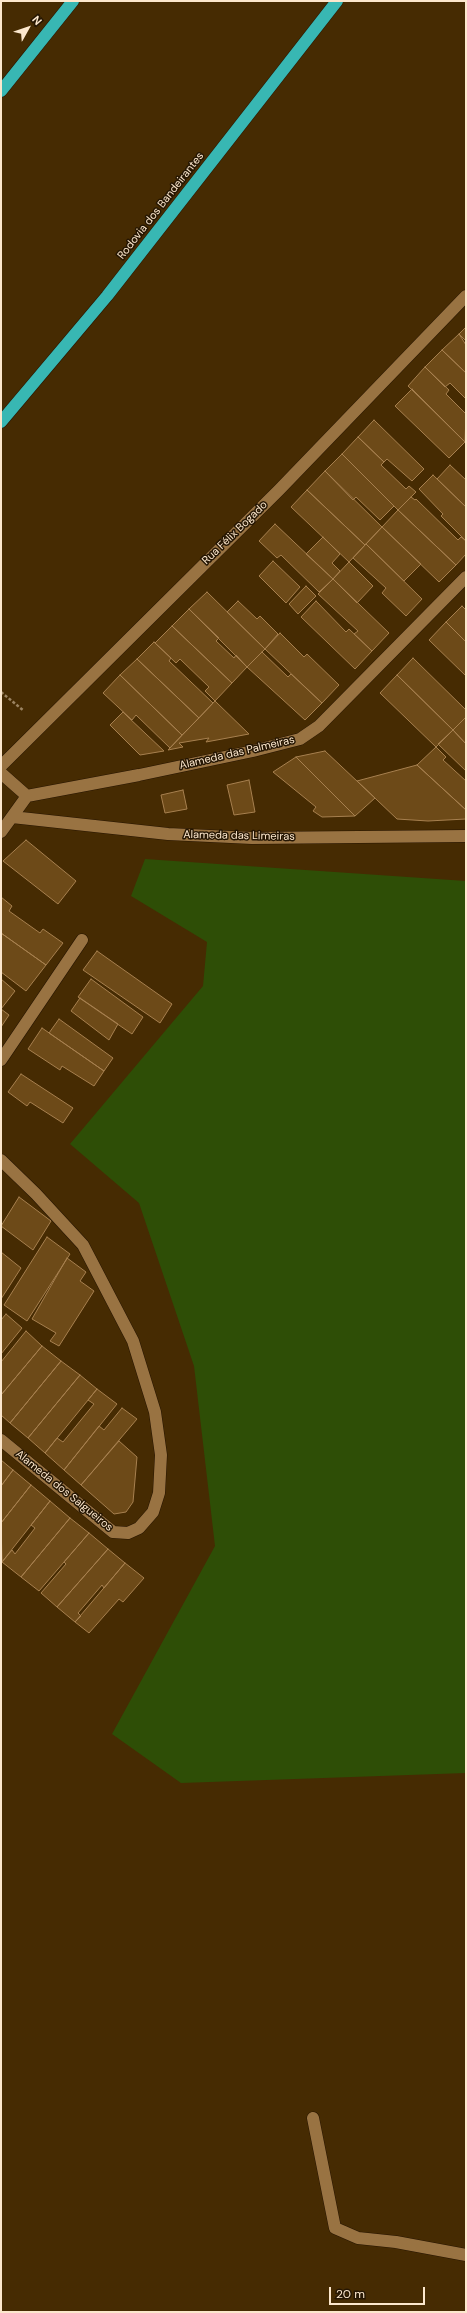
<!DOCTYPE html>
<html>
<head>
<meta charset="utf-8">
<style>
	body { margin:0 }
	#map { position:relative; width:467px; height:2313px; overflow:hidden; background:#462b02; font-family:"DM Sans",sans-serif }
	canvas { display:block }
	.frame { position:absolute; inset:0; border:2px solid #fce7cd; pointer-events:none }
	.north { position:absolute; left:8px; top:8px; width:40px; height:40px; -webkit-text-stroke:3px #251603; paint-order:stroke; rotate:50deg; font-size:11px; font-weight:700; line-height:16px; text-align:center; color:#fce7cd }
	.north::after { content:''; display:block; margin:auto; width:14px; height:18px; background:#fce7cd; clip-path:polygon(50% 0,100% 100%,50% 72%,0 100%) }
	.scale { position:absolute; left:329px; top:2287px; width:96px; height:18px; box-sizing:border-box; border:2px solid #fce7cd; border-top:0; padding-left:5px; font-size:12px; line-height:14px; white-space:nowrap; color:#fce7cd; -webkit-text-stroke:3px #251603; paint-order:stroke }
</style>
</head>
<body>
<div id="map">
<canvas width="467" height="2313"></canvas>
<div class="frame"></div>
<div class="north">N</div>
<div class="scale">20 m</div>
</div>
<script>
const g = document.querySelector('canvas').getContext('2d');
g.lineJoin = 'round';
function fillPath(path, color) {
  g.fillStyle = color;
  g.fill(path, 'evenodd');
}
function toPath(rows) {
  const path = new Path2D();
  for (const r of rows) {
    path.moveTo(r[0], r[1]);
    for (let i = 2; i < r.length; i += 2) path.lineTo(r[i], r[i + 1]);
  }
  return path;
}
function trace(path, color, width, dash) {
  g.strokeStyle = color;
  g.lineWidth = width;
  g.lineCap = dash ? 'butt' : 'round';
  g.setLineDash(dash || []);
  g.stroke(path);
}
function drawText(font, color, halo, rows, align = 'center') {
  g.font = font + ' "DM Sans",sans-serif';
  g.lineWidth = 3;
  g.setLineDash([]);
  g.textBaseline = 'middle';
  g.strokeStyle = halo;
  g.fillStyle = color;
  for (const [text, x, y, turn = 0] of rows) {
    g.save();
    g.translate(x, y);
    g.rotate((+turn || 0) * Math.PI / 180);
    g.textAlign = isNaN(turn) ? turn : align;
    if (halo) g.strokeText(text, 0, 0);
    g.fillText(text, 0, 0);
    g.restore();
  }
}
const green = toPath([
	[145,859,466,881,466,1773,181,1783,112,1734,215,1546,194,1366,139,1203,70,1144,203,986,207,942,131,896]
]);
const building = toPath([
	[466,327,466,341,459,334,466,327],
	[459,334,466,345,466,373,442,350,459,334],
	[442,350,466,373,466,399,450,383,445,387,425,367,442,350],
	[425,367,449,390,446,394,466,414,465,442,408,386,425,367],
	[412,389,465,442,449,458,395,406,412,389],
	[374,420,424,469,412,481,387,459,384,462,358,437,374,420],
	[358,437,384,462,381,465,406,489,409,486,416,492,398,510,342,454,358,437],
	[342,454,394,506,380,520,356,497,353,500,325,471,342,454],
	[450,465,466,480,466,507,437,479,450,465],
	[325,471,382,527,365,545,307,490,325,471],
	[433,475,466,507,466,541,441,516,443,514,419,489,433,475],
	[307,490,365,545,349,562,291,507,307,490],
	[411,497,415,500,416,499,458,540,461,537,466,541,466,554,456,565,398,510,411,497],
	[398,510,456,565,439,582,382,527,398,510],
	[275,524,333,579,319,592,281,555,277,558,259,541,275,524],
	[382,527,421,564,404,581,366,544,382,527],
	[323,537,340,554,332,563,340,571,333,579,306,554,323,537],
	[366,544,422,599,406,616,382,593,386,588,353,558,366,544],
	[273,561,300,587,286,603,259,576,273,561],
	[349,562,373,586,357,603,333,579,349,562],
	[333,579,389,633,372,651,354,634,358,631,318,594,333,579],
	[306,586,316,596,298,614,289,604,306,586],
	[207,592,265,649,247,667,189,609,207,592],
	[238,601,257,619,260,616,278,634,265,649,227,612,238,601],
	[316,601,346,632,349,629,372,651,355,669,301,617,316,601],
	[462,606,466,610,466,642,446,622,462,606],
	[189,609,219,638,216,641,234,658,236,655,247,667,232,683,172,626,189,609],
	[446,622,466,642,466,676,429,640,446,622],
	[172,626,232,683,215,701,205,691,209,687,180,659,176,663,155,643,172,626],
	[280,633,304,657,307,654,339,685,322,703,265,649,280,633],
	[154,642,171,658,169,661,213,703,199,718,137,659,154,642],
	[262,652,288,677,291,674,322,703,305,720,247,667,262,652],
	[413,658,466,710,466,717,453,730,397,675,413,658],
	[137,659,199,718,182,735,120,675,137,659],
	[120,675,182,735,170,748,136,715,132,720,103,693,120,675],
	[397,675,453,730,436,747,380,693,397,675],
	[215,701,249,734,206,742,209,738,179,743,183,747,168,750,215,701],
	[123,712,128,717,164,751,140,755,110,725,123,712],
	[466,717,466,744,453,730,466,717],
	[453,730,466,744,466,771,438,744,453,730],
	[436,747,446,757,443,760,466,781,466,810,417,765,436,747],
	[325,751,375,798,355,816,296,757,325,751],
	[296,757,355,816,322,817,313,811,316,807,273,772,296,757],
	[417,765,466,810,466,819,428,821,397,819,357,781,417,765],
	[249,780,255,812,234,815,227,785,249,780],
	[183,790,187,809,165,813,161,795,183,790],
	[26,840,76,881,58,904,3,861,26,840],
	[1,897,12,906,9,911,40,933,43,929,63,943,46,965,1,933,1,897],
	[1,933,46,965,26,991,1,972,1,933],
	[97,951,172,1004,160,1023,83,970,97,951],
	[1,979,15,991,1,1009,1,979],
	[91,979,143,1017,132,1034,78,997,91,979],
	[80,998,118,1024,109,1040,71,1011,80,998],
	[1,1009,9,1015,1,1027,1,1009],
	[59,1019,113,1058,104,1071,49,1033,59,1019],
	[42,1028,104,1071,94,1086,62,1066,60,1070,28,1049,42,1028],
	[21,1074,73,1108,63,1123,30,1102,27,1106,8,1092,21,1074],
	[19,1197,51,1221,33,1250,1,1226,19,1197],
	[47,1237,70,1254,27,1321,4,1305,47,1237],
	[1,1252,21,1268,1,1299,1,1252],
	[67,1258,86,1272,80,1281,94,1291,59,1346,50,1341,56,1333,32,1319,67,1258],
	[6,1314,22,1328,1,1354,1,1320,6,1314],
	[26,1331,42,1346,1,1395,1,1362,26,1331],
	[42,1346,61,1361,10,1423,1,1415,1,1395,42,1346],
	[61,1361,80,1375,28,1438,10,1423,61,1361],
	[80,1375,97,1389,45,1453,28,1438,80,1375],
	[97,1389,117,1404,64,1470,45,1453,57,1438,63,1442,94,1404,88,1400,97,1389],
	[122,1408,137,1419,81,1485,64,1470,99,1426,104,1430,122,1408],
	[119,1441,137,1457,133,1502,126,1512,114,1514,81,1485,119,1441],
	[1,1460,13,1470,1,1486,1,1460],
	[13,1470,31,1485,1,1523,1,1486,13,1470],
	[31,1485,50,1501,2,1562,1,1523,31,1485],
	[50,1501,70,1518,21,1577,2,1562,12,1550,15,1554,35,1528,31,1525,50,1501],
	[70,1518,89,1533,39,1591,21,1577,70,1518],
	[89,1533,108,1549,57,1607,41,1593,66,1564,64,1562,89,1533],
	[108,1549,125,1563,104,1588,102,1585,78,1613,81,1616,75,1622,57,1607,108,1549],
	[125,1563,144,1578,123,1602,119,1599,89,1633,75,1622,125,1563]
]);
const path = toPath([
	[1,692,24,711]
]);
const street = toPath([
	[1,766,279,490,466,296],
	[1,773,27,796,139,775,253,751,300,739,319,726,466,577],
	[12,817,168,834,252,838,466,836],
	[1,832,27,796],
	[1,1060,82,940],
	[1,1160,36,1194,83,1245,133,1341,155,1412,161,1455,159,1493,153,1512,139,1528,128,1533,113,1532,1,1440],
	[313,2118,335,2228,358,2238,396,2242,466,2255]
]);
const highway = toPath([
	[1,91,73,1],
	[1,422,107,296,337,1]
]);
const streetNames = [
	["Rodovia dos Bandeirantes",161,206,-52],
	["Rua Félix Bogado",235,533,-44],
	["Alameda das Palmeiras",237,753,-13],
	["Alameda das Limeiras",239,836,1],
	["Alameda dos Salgueiros",64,1491,39]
];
fillPath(green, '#2e4e06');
fillPath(building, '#6d4a18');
trace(building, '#a7804f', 1);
trace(street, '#271500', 13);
trace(highway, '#271500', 13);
trace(path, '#9b8361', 2.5, [3, 2]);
trace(street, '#997342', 12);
trace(highway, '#38b7b3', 12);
drawText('11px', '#fce7cd', '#251603', streetNames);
</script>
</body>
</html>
